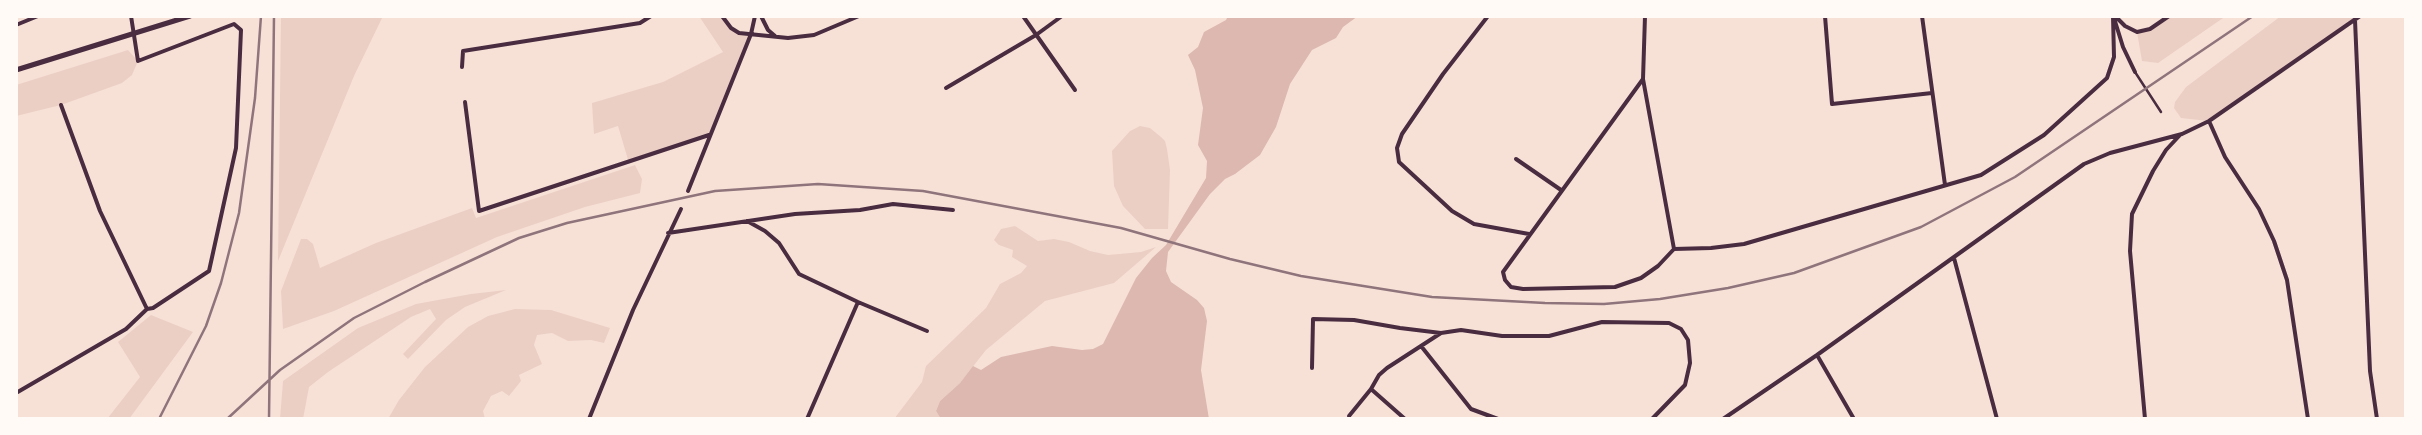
<!DOCTYPE html>
<html>
<head>
<meta charset="utf-8">
<style>
	body { margin:0 }
	#map { position:relative; width:2422px; height:435px; overflow:hidden; background:#f7e1d7; font-family:"Libre Baskerville",serif }
	canvas { display:block }
	.frame { position:absolute; inset:0; border:18px solid #fffaf5; pointer-events:none }
</style>
</head>
<body>
<div id="map">
<canvas width="2422" height="435"></canvas>
<div class="frame"></div>
</div>
<script>
const g = document.querySelector('canvas').getContext('2d');
g.lineJoin = 'round';
function fillPath(path, color) {
  g.fillStyle = color;
  g.fill(path, 'evenodd');
}
function toPath(rows) {
  const path = new Path2D();
  for (const r of rows) {
    path.moveTo(r[0], r[1]);
    for (let i = 2; i < r.length; i += 2) path.lineTo(r[i], r[i + 1]);
  }
  return path;
}
function trace(path, color, width, dash) {
  g.strokeStyle = color;
  g.lineWidth = width;
  g.lineCap = dash ? 'butt' : 'round';
  g.setLineDash(dash || []);
  g.stroke(path);
}
const green = toPath([
	[281,16,383,16,354,76,278,261],
	[699,16,722,16,736,31,751,34,709,135,629,163,618,126,594,134,592,103,663,82,723,52],
	[2169,16,2226,16,2158,63,2142,61,2137,32,2150,29],
	[2281,16,2360,16,2208,121,2181,118,2174,108,2175,102,2186,87],
	[128,50,138,61,132,75,122,83,61,105,16,116,16,85],
	[1140,126,1150,128,1161,137,1165,141,1167,149,1170,170,1168,229,1145,229,1123,206,1114,186,1112,151,1130,131],
	[635,165,642,179,640,193,585,207,497,237,334,311,283,329,281,291,301,239,307,239,313,244,320,268,376,243,472,208,476,218],
	[1015,226,1038,241,1054,239,1069,242,1090,251,1108,255,1141,252,1156,247,1114,283,1045,301,986,350,960,383,940,401,936,411,941,419,894,419,922,382,926,366,986,308,1000,284,1021,273,1027,266,1012,257,1013,250,999,245,994,240,1001,229],
	[506,290,465,307,446,320,408,359,403,354,436,319,430,309,411,317,328,372,309,387,303,419,280,419,283,381,358,328,416,304,471,294],
	[515,309,551,310,610,328,604,343,591,340,568,341,552,333,537,335,534,345,542,364,519,375,521,381,509,396,502,391,491,396,483,411,485,419,388,419,399,400,425,367,468,327,488,316],
	[151,315,193,332,129,419,107,419,140,377,118,342]
]);
const water = toPath([
	[1228,16,1358,16,1343,27,1336,38,1312,50,1290,84,1276,127,1260,155,1235,174,1225,179,1210,194,1168,252,1166,271,1171,282,1197,300,1204,308,1207,321,1201,370,1209,419,941,419,936,411,940,401,960,383,973,366,981,370,1001,357,1052,346,1082,350,1093,349,1103,344,1136,278,1152,258,1166,245,1206,178,1207,161,1198,145,1203,108,1195,70,1188,55,1198,47,1204,32,1226,20]
]);
const pedestrian = toPath([
	[2135,72,2161,112]
]);
const minor = toPath([
	[722,16,731,28,739,33,788,38,814,35,859,16],
	[761,16,768,30,775,36],
	[1023,16,1075,90],
	[1488,16,1443,74,1402,134,1397,148,1399,162,1452,211,1474,224,1529,234],
	[1645,16,1643,79,1674,249],
	[1825,16,1832,104,1932,93],
	[1922,16,1945,185],
	[2115,16,2125,26,2137,32,2150,29,2169,16],
	[2114,18,2123,47,2135,72],
	[2355,20,2370,371,2377,419],
	[16,25,38,16],
	[462,67,463,51,640,23,651,16],
	[1643,79,1503,272,1505,280,1511,287,1523,289,1615,287,1641,278,1658,266,1674,249,1711,248,1744,244,1981,175,2044,135,2107,78,2114,57,2113,16],
	[946,88,1036,35,1062,16],
	[465,102,479,211,709,135],
	[61,105,100,211,147,309],
	[2209,121,2225,157,2259,209,2274,241,2287,280,2308,419],
	[1516,159,1561,190],
	[688,191,751,34,755,16],
	[747,221,765,231,779,243,799,274,858,302,927,331],
	[668,233,795,214,860,210,893,204,953,210],
	[1954,258,1997,419],
	[1421,346,1471,409,1498,419],
	[1817,355,1854,419],
	[1312,368,1313,319,1354,320,1400,328,1441,333,1461,330,1502,336,1549,336,1602,322,1669,323,1681,329,1688,340,1690,363,1685,385,1652,419],
	[16,393,126,329,147,309,153,308,209,271,236,148,241,30,234,24,138,61,131,16],
	[1349,416,1371,389],
	[589,419,633,310,681,209],
	[807,419,858,302],
	[1405,419,1371,389,1379,375,1387,368,1441,333],
	[1723,419,1817,355,2084,164,2110,153,2182,134,2209,121,2360,16],
	[2145,419,2130,251,2132,214,2153,171,2166,150,2180,135]
]);
const secondary = toPath([
	[16,70,190,16]
]);
const rail = toPath([
	[159,419,206,326,221,283,239,213,255,98,261,16],
	[227,419,280,370,354,318,425,282,519,238,567,223,715,191,818,184,923,191,1121,228,1230,259,1301,276,1432,297,1545,303,1604,304,1660,299,1728,288,1794,273,1921,227,2015,177,2253,16],
	[269,419,274,16]
]);
fillPath(green, '#ebcfc5');
fillPath(water, '#dcb8b0');
trace(pedestrian, '#4a2c40', 2.5);
trace(minor, '#4a2c40', 4);
trace(secondary, '#4a2c40', 5);
trace(rail, '#8f747c', 2.5);
</script>
</body>
</html>
